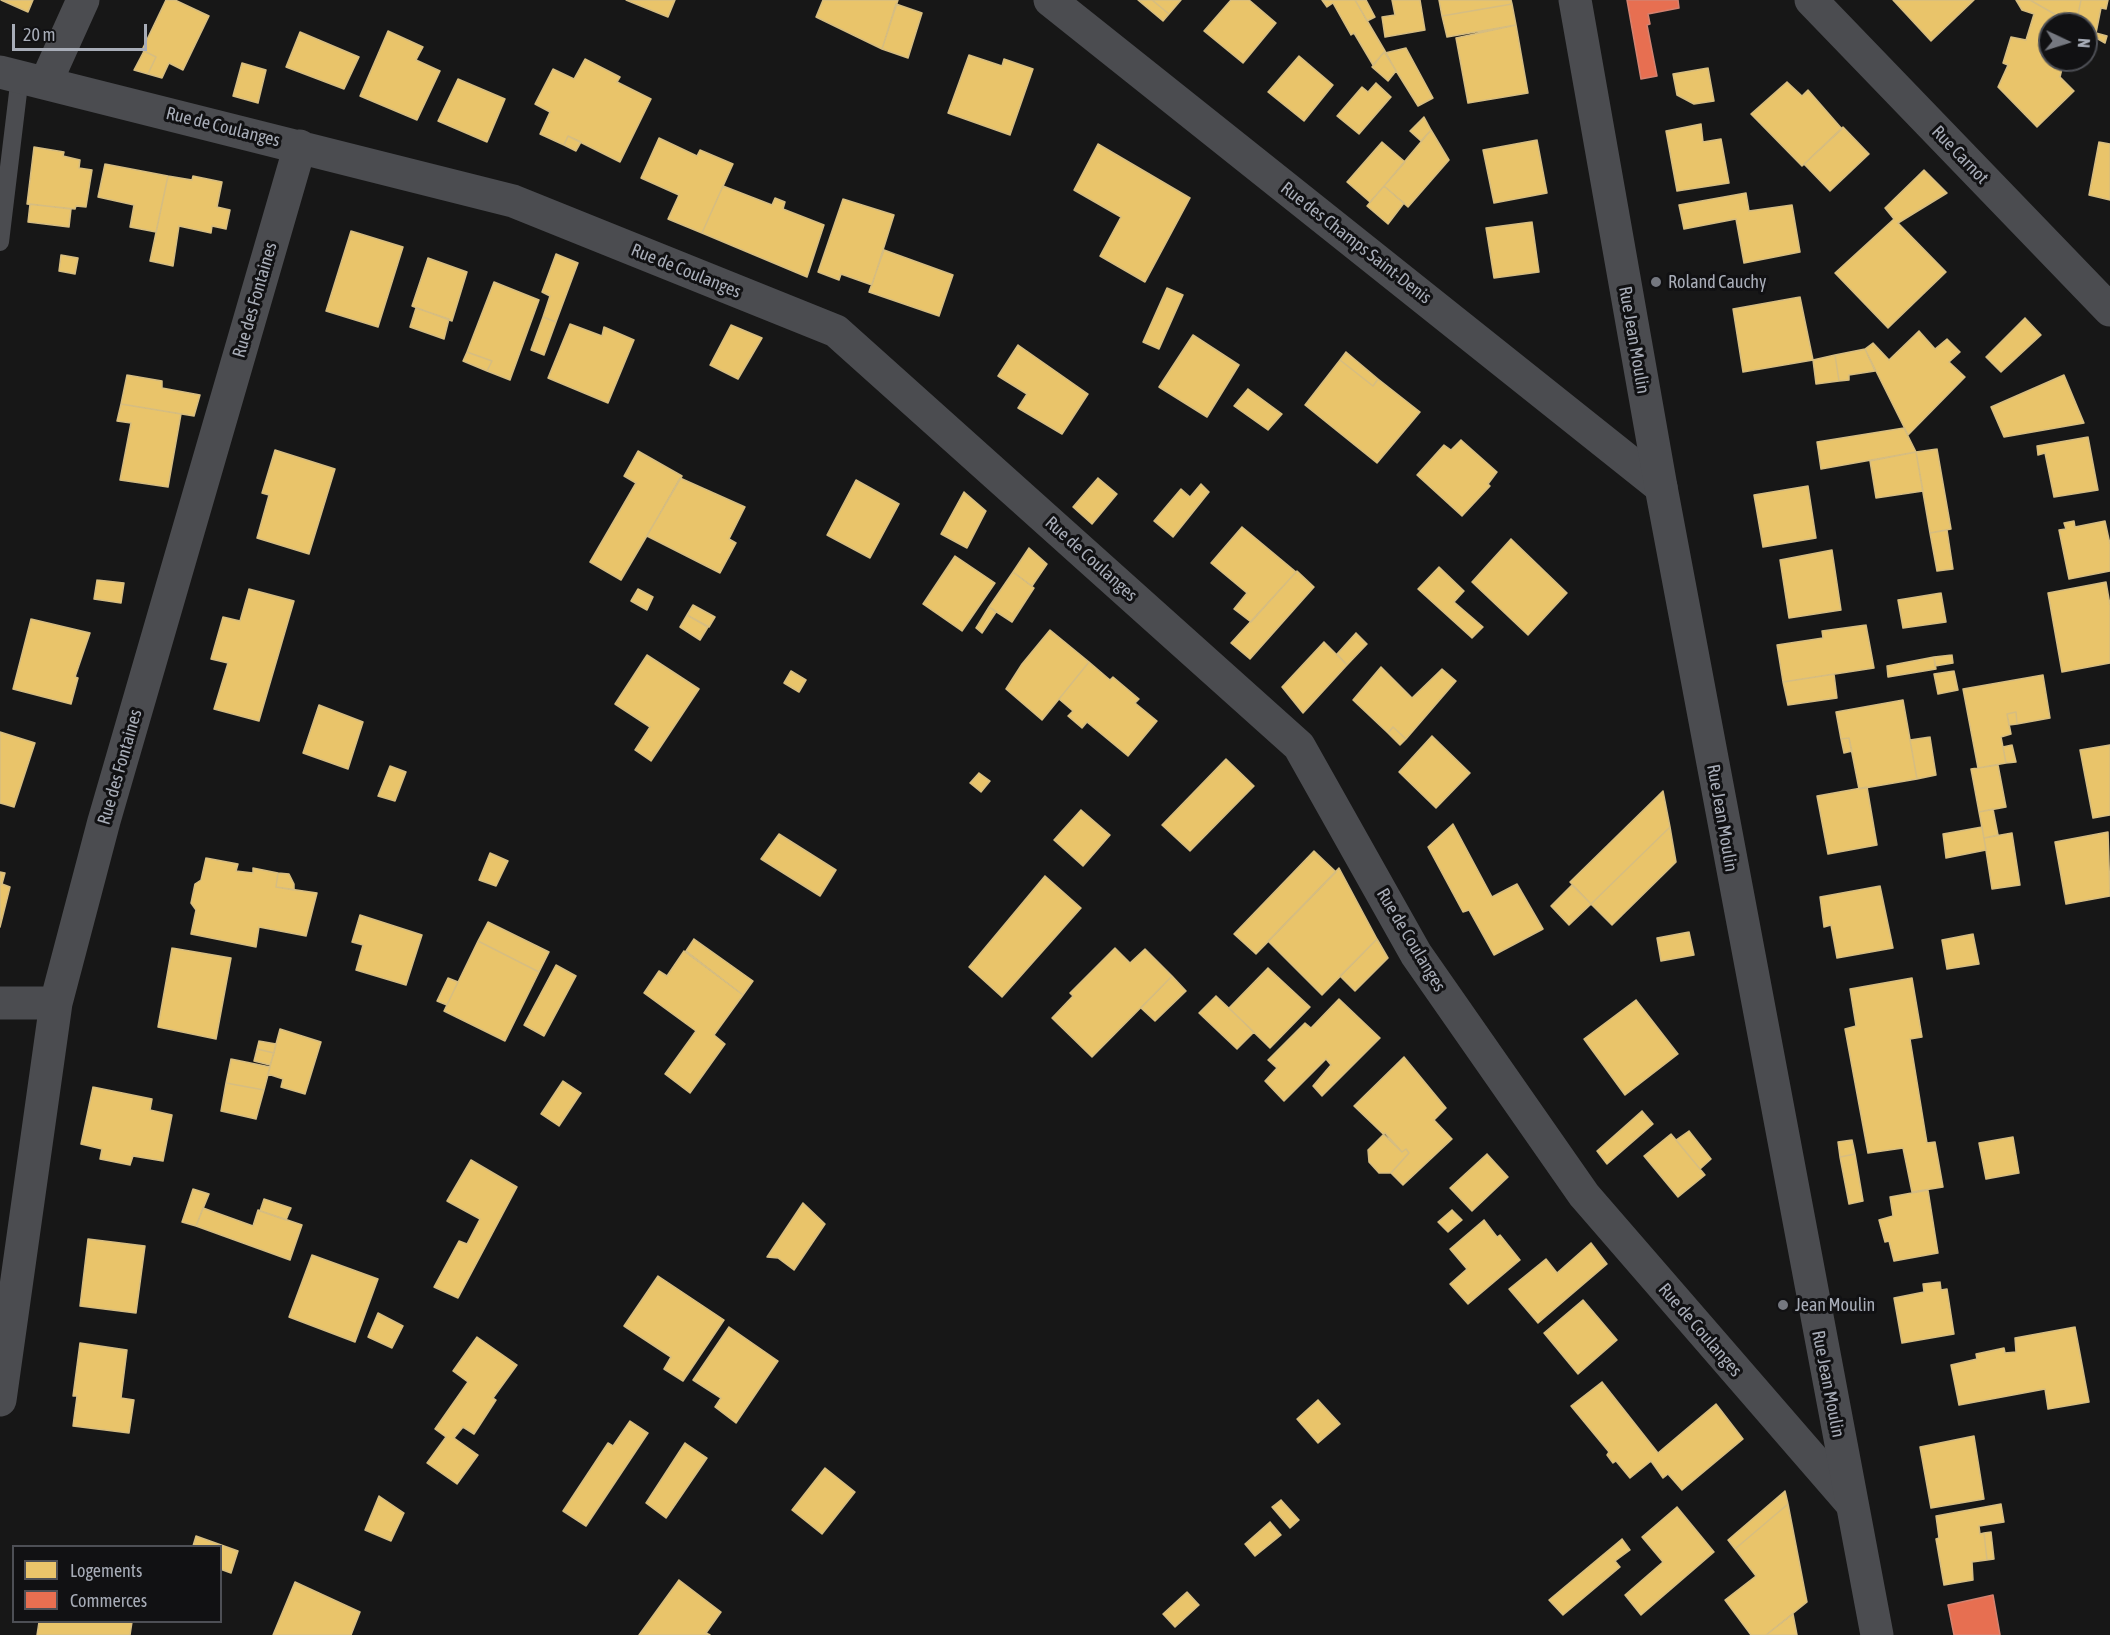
<!DOCTYPE html>
<html>
<head>
<meta charset="utf-8">
<style>
	body { margin:0 }
	#map { position:relative; width:2110px; height:1635px; overflow:hidden; background:#171717; font-family:"Asap Condensed",sans-serif }
	canvas { display:block }
	.legend { position:absolute; left:12px; top:1545px; width:210px; height:78px; box-sizing:border-box; background:#111113; border:2px solid #4d4f55; margin:0; padding:8px 10px; list-style:none; font-size:18px; color:#a8adb8 }
	.legend li { display:flex; align-items:center; gap:12px; height:30px }
	.legend b { width:30px; border:2px solid #4d4f55 }
	.north { position:absolute; left:2038px; top:12px; width:60px; height:60px; box-sizing:border-box; background:#111113; border:2px solid #4d4f55; border-radius:50%; rotate:94deg; font-size:16px; font-weight:700; line-height:24px; text-align:center; color:#a8adb8 }
	.north::after { content:''; display:block; margin:auto; width:21px; height:27px; background:#757880; clip-path:polygon(50% 0,100% 100%,50% 72%,0 100%) }
	.scale { position:absolute; left:12px; top:24px; width:135px; height:27px; box-sizing:border-box; border:3px solid #a8adb8; border-top:0; padding-left:8px; font-size:18px; line-height:21px; white-space:nowrap; color:#a8adb8; -webkit-text-stroke:4px #111113; paint-order:stroke }
</style>
</head>
<body>
<div id="map">
<canvas width="2110" height="1635"></canvas>
<ul class="legend">
<li><b style="height:16px;background:#e9c46a"></b>Logements</li>
<li><b style="height:16px;background:#e76f51"></b>Commerces</li>
</ul>
<div class="north">N</div>
<div class="scale">20 m</div>
</div>
<script>
const g = document.querySelector('canvas').getContext('2d');
g.lineJoin = 'round';
function fillPath(path, color) {
  g.fillStyle = color;
  g.fill(path, 'evenodd');
}
function toPath(rows) {
  const path = new Path2D();
  for (const r of rows) {
    path.moveTo(r[0], r[1]);
    for (let i = 2; i < r.length; i += 2) path.lineTo(r[i], r[i + 1]);
  }
  return path;
}
function trace(path, color, width, dash) {
  g.strokeStyle = color;
  g.lineWidth = width;
  g.lineCap = dash ? 'butt' : 'round';
  g.setLineDash(dash || []);
  g.stroke(path);
}
function drawText(font, color, halo, rows, align = 'center') {
  g.font = font + ' "Asap Condensed",sans-serif';
  g.lineWidth = 6;
  g.setLineDash([]);
  g.textBaseline = 'middle';
  g.strokeStyle = halo;
  g.fillStyle = color;
  for (const [text, x, y, turn = 0] of rows) {
    g.save();
    g.translate(x, y);
    g.rotate((+turn || 0) * Math.PI / 180);
    g.textAlign = isNaN(turn) ? turn : align;
    if (halo) g.strokeText(text, 0, 0);
    g.fillText(text, 0, 0);
    g.restore();
  }
}
const homes = toPath([
	[1,0,33,0,28,12,1,0],
	[166,0,175,0,209,16,183,70,169,63,162,78,148,74,156,57,142,50,166,0],
	[626,0,675,0,668,17,626,0],
	[823,0,898,0,882,49,816,17,823,0],
	[1138,0,1152,0,1169,14,1163,21,1138,0],
	[1152,0,1181,0,1169,14,1152,0],
	[1231,0,1249,0,1276,23,1243,63,1204,31,1231,0],
	[1322,0,1355,0,1385,51,1373,65,1354,33,1351,35,1333,3,1327,7,1322,0],
	[1355,0,1366,0,1375,17,1367,21,1355,0],
	[1392,0,1420,0,1425,30,1385,37,1382,17,1395,15,1392,0],
	[1439,0,1511,0,1512,4,1442,16,1439,0],
	[1893,0,1974,0,1931,41,1893,0],
	[2016,0,2030,0,2072,24,2050,24,2050,60,2064,60,2060,77,2074,91,2037,127,1998,87,2008,65,2003,63,2011,37,2026,40,2034,14,2022,10,2016,0],
	[2030,0,2081,0,2076,24,2072,24,2030,0],
	[2081,0,2108,0,2106,9,2101,8,2096,33,2107,36,2105,43,2086,32,2086,24,2076,24,2081,0],
	[896,4,922,13,908,58,882,49,896,4],
	[1512,4,1516,25,1447,37,1442,16,1512,4],
	[1516,25,1528,93,1468,103,1456,38,1516,25],
	[388,31,423,47,416,60,440,71,417,120,360,96,388,31],
	[300,32,359,57,344,89,286,67,300,32],
	[2086,32,2093,36,2085,64,2074,60,2086,60,2086,32],
	[1406,48,1433,98,1418,106,1385,53,1406,48],
	[144,51,156,57,148,74,134,70,144,51],
	[1385,51,1396,71,1388,81,1372,67,1385,51],
	[969,55,1002,66,1004,59,1033,69,1010,135,948,113,969,55],
	[1299,56,1333,85,1304,121,1268,92,1299,56],
	[585,59,620,77,617,82,651,99,620,162,568,136,564,145,540,134,550,112,535,104,553,69,574,79,585,59],
	[242,63,266,70,258,103,233,96,242,63],
	[1708,68,1714,101,1694,104,1677,95,1673,74,1708,68],
	[458,79,505,99,487,142,438,121,458,79],
	[1787,82,1802,96,1808,90,1842,129,1802,166,1751,114,1787,82],
	[1376,83,1391,97,1359,134,1337,116,1362,87,1368,92,1376,83],
	[1424,117,1431,130,1421,141,1410,131,1424,117],
	[1701,124,1703,142,1721,139,1729,183,1677,191,1666,131,1701,124],
	[1843,127,1869,154,1830,191,1804,164,1843,127],
	[1431,130,1449,160,1408,207,1384,186,1431,130],
	[568,136,581,142,576,151,564,145,568,136],
	[659,138,697,156,700,150,733,164,702,233,668,219,679,195,641,178,659,138],
	[1537,140,1547,193,1494,203,1483,150,1537,140],
	[1382,142,1405,162,1370,202,1347,182,1382,142],
	[2099,142,2110,144,2110,200,2089,195,2099,142],
	[1098,144,1190,198,1145,282,1100,256,1121,217,1074,190,1098,144],
	[34,147,64,152,63,156,80,160,79,168,92,170,86,207,76,206,75,209,27,204,34,147],
	[105,164,168,176,156,232,130,227,134,205,98,197,105,164],
	[1924,170,1947,193,1898,223,1946,272,1888,328,1835,273,1894,219,1885,208,1924,170],
	[168,176,192,180,193,176,222,182,217,207,230,210,226,229,212,226,211,233,179,226,173,266,150,261,168,176],
	[723,186,772,205,775,198,785,202,783,209,824,225,807,277,702,233,723,186],
	[1384,186,1404,203,1388,224,1367,206,1384,186],
	[1746,193,1749,211,1792,205,1800,252,1744,263,1736,219,1684,229,1679,205,1746,193],
	[843,199,894,215,872,285,841,274,839,280,818,272,843,199],
	[30,204,71,209,69,227,28,222,30,204],
	[1532,222,1539,272,1494,278,1486,228,1532,222],
	[351,231,403,247,378,327,326,311,351,231],
	[884,250,953,275,939,316,869,292,884,250],
	[556,254,578,263,556,322,543,317,550,296,542,292,556,254],
	[61,255,78,258,75,274,59,271,61,255],
	[428,258,467,272,452,321,412,306,428,258],
	[494,282,539,300,510,380,487,371,492,361,467,352,494,282],
	[1167,288,1183,295,1159,349,1143,342,1167,288],
	[1800,297,1813,360,1743,372,1733,309,1800,297],
	[416,308,449,319,444,339,410,327,416,308],
	[543,317,556,322,544,355,531,350,543,317],
	[2025,318,2041,335,2001,372,1986,357,2025,318],
	[570,324,602,336,604,327,634,340,608,403,548,378,570,324],
	[731,325,762,338,738,379,710,365,731,325],
	[1919,331,1935,349,1947,339,1960,352,1949,362,1965,377,1908,435,1865,349,1873,343,1889,360,1919,331],
	[1193,335,1239,365,1207,417,1159,387,1193,335],
	[1018,345,1088,394,1062,434,1018,408,1027,394,998,376,1018,345],
	[1865,349,1875,371,1849,375,1849,380,1839,381,1835,355,1865,349],
	[467,352,492,361,487,371,463,361,467,352],
	[1346,352,1378,379,1373,386,1340,360,1346,352],
	[1835,355,1839,381,1816,384,1813,360,1835,355],
	[1340,360,1373,386,1378,379,1420,412,1377,463,1305,405,1340,360],
	[127,375,162,381,162,388,200,395,194,416,121,404,127,375],
	[2064,375,2084,423,2004,437,1991,407,2064,375],
	[1248,389,1282,414,1268,430,1234,406,1248,389],
	[121,404,181,414,168,487,120,480,131,423,117,421,121,404],
	[1904,428,1916,452,1821,469,1817,442,1904,428],
	[2088,437,2098,490,2054,497,2045,453,2038,455,2037,446,2088,437],
	[1461,440,1497,472,1488,484,1490,486,1462,516,1417,475,1444,445,1451,450,1461,440],
	[1937,449,1951,529,1930,533,1916,452,1937,449],
	[275,450,335,469,309,554,257,538,269,495,262,493,275,450],
	[638,451,682,476,621,580,590,562,636,483,624,476,638,451],
	[1916,452,1923,491,1876,498,1870,461,1916,452],
	[680,478,745,507,729,539,736,543,720,573,647,536,680,478],
	[1098,478,1117,494,1092,524,1073,507,1098,478],
	[856,480,899,504,870,558,827,535,856,480],
	[1201,484,1209,492,1173,537,1154,521,1181,489,1190,497,1201,484],
	[1808,486,1816,538,1763,547,1754,495,1808,486],
	[964,492,986,511,967,548,941,534,964,492],
	[2074,521,2075,527,2105,521,2110,544,2110,571,2069,579,2059,530,2066,529,2064,523,2074,521],
	[1242,527,1296,572,1251,622,1234,609,1247,593,1211,563,1242,527],
	[1947,530,1953,569,1937,571,1930,533,1947,530],
	[1511,539,1567,593,1528,635,1472,582,1511,539],
	[1029,548,1047,564,1032,586,1013,572,1029,548],
	[1832,550,1841,610,1789,618,1780,560,1832,550],
	[955,556,995,583,962,631,923,604,955,556],
	[1439,567,1464,591,1454,602,1483,627,1472,638,1418,589,1439,567],
	[1297,571,1314,587,1250,659,1231,643,1297,571],
	[1013,572,1034,588,1012,622,989,607,1013,572],
	[97,580,124,583,121,603,94,599,97,580],
	[2106,582,2110,605,2110,663,2062,672,2048,593,2106,582],
	[249,589,294,601,259,721,214,709,228,663,211,659,223,617,240,621,249,589],
	[638,589,653,597,647,610,631,601,638,589],
	[1941,593,1946,622,1903,628,1898,600,1941,593],
	[693,605,715,617,709,627,687,615,693,605],
	[989,607,996,612,982,633,976,628,989,607],
	[687,615,708,627,700,640,680,627,687,615],
	[31,619,90,633,75,677,78,678,71,704,13,689,31,619],
	[1866,625,1874,668,1783,682,1777,645,1823,638,1822,631,1866,625],
	[1050,630,1089,662,1042,720,1006,689,1022,664,1050,630],
	[1356,633,1367,644,1347,665,1337,654,1356,633],
	[1324,642,1347,665,1303,713,1282,687,1324,642],
	[647,655,699,689,651,761,635,750,650,727,615,704,647,655],
	[1952,655,1953,663,1935,666,1934,657,1952,655],
	[1934,657,1936,669,1888,677,1887,666,1934,657],
	[1089,662,1110,680,1113,677,1139,699,1135,703,1157,721,1128,756,1087,722,1082,728,1068,716,1073,711,1059,699,1089,662],
	[1381,667,1412,698,1442,669,1456,681,1406,739,1393,727,1388,733,1353,700,1381,667],
	[791,671,806,680,799,692,784,683,791,671],
	[1954,671,1958,690,1938,694,1934,674,1954,671],
	[1834,674,1837,698,1788,705,1783,682,1834,674],
	[2043,675,2050,718,2017,724,2016,712,2007,714,2011,734,2001,737,2006,763,1978,768,1963,689,2043,675],
	[1903,700,1917,779,1859,789,1849,738,1841,739,1836,712,1903,700],
	[319,705,363,722,348,769,303,753,319,705],
	[2016,712,2017,724,2009,725,2007,714,2016,712],
	[1393,727,1406,739,1400,745,1388,733,1393,727],
	[0,732,35,743,14,807,0,803,0,732],
	[1432,736,1470,773,1436,808,1399,772,1432,736],
	[1930,737,1936,775,1917,779,1910,740,1930,737],
	[1849,738,1852,751,1844,753,1841,739,1849,738],
	[2012,745,2016,762,2006,763,2003,747,2012,745],
	[2110,745,2110,815,2093,818,2080,750,2110,745],
	[1226,759,1254,786,1190,851,1162,825,1226,759],
	[1998,765,2006,807,1979,812,1971,769,1998,765],
	[390,766,406,772,395,801,378,796,390,766],
	[979,773,990,781,981,792,970,783,979,773],
	[1867,787,1877,845,1828,854,1817,796,1867,787],
	[1663,791,1670,827,1591,904,1570,882,1663,791],
	[1993,809,1998,835,1984,838,1979,812,1993,809],
	[1081,810,1110,835,1083,866,1054,840,1081,810],
	[1453,824,1492,897,1517,884,1543,929,1494,955,1469,910,1463,912,1428,847,1453,824],
	[1670,827,1676,862,1612,925,1591,904,1670,827],
	[1982,827,1986,850,1946,858,1943,834,1982,827],
	[2108,832,2110,896,2066,904,2055,842,2108,832],
	[2012,833,2020,885,1992,889,1984,838,2012,833],
	[779,834,836,870,820,896,761,859,779,834],
	[1314,851,1336,872,1256,954,1234,934,1314,851],
	[490,853,508,861,496,886,479,880,490,853],
	[206,858,238,864,236,871,253,873,253,868,278,873,276,887,317,893,306,936,259,927,256,947,191,934,196,910,191,903,195,884,201,880,206,858],
	[1339,868,1377,939,1322,995,1268,941,1339,868],
	[0,872,5,873,2,884,10,887,0,927,0,872],
	[278,873,289,874,294,884,294,890,276,887,278,873],
	[1045,876,1081,908,1002,997,969,967,1045,876],
	[1572,885,1591,904,1569,925,1551,906,1572,885],
	[1880,886,1893,948,1837,958,1831,925,1824,927,1820,897,1880,886],
	[360,915,422,935,406,985,356,970,363,945,352,942,360,915],
	[488,922,549,952,539,972,478,941,488,922],
	[1689,932,1694,955,1661,961,1657,938,1689,932],
	[1973,934,1979,964,1947,969,1942,940,1973,934],
	[694,939,753,981,743,995,686,951,694,939],
	[1377,939,1388,958,1355,991,1340,976,1377,939],
	[478,941,539,972,505,1041,444,1011,478,941],
	[172,948,231,958,216,1039,158,1027,172,948],
	[1115,948,1130,963,1145,949,1172,976,1092,1057,1052,1018,1073,996,1070,993,1115,948],
	[684,951,743,995,714,1035,725,1044,690,1093,665,1074,696,1031,644,993,659,971,667,976,684,951],
	[556,965,576,976,544,1036,524,1025,556,965],
	[1268,968,1310,1007,1270,1048,1229,1008,1268,968],
	[1172,976,1186,991,1155,1021,1141,1008,1172,976],
	[448,978,458,982,447,1005,437,1001,448,978],
	[1912,978,1922,1037,1910,1039,1927,1143,1935,1142,1943,1187,1912,1192,1903,1148,1868,1153,1845,1029,1856,1026,1850,989,1912,978],
	[1216,996,1254,1032,1237,1049,1199,1013,1216,996],
	[1339,999,1380,1038,1322,1096,1313,1086,1331,1065,1326,1059,1284,1101,1265,1081,1277,1068,1268,1060,1305,1023,1311,1028,1339,999],
	[1636,1000,1678,1054,1625,1095,1584,1039,1636,1000],
	[280,1029,321,1042,305,1094,281,1087,283,1079,268,1074,280,1029],
	[259,1041,276,1044,274,1053,257,1049,259,1041],
	[257,1049,274,1053,270,1065,254,1061,257,1049],
	[1404,1057,1446,1108,1434,1120,1452,1139,1403,1185,1391,1173,1409,1153,1406,1149,1402,1152,1354,1106,1404,1057],
	[231,1059,270,1067,264,1090,226,1083,231,1059],
	[563,1081,581,1093,559,1126,541,1114,563,1081],
	[226,1083,264,1090,256,1119,221,1111,226,1083],
	[93,1087,152,1099,150,1110,172,1115,163,1161,133,1156,130,1165,100,1159,102,1149,81,1144,93,1087],
	[1642,1111,1653,1124,1607,1164,1597,1151,1642,1111],
	[1689,1131,1711,1159,1700,1169,1676,1140,1689,1131],
	[1385,1133,1402,1152,1406,1149,1409,1153,1391,1173,1379,1173,1369,1162,1368,1150,1385,1133],
	[1671,1134,1705,1175,1678,1197,1644,1156,1671,1134],
	[2013,1137,2019,1173,1986,1179,1979,1143,2013,1137],
	[1852,1140,1855,1154,1840,1157,1838,1142,1852,1140],
	[1487,1154,1508,1177,1472,1211,1450,1188,1487,1154],
	[1855,1154,1863,1201,1849,1204,1840,1157,1855,1154],
	[471,1160,517,1187,458,1298,434,1287,459,1241,467,1244,480,1219,447,1201,471,1160],
	[193,1189,209,1194,196,1226,182,1222,193,1189],
	[1928,1190,1938,1253,1894,1261,1889,1241,1885,1242,1879,1220,1893,1216,1890,1197,1928,1190],
	[264,1199,291,1208,286,1220,260,1211,264,1199],
	[803,1203,825,1224,794,1270,778,1258,767,1257,803,1203],
	[203,1208,253,1226,258,1210,302,1225,290,1260,196,1226,203,1208],
	[1452,1210,1462,1220,1448,1232,1438,1222,1452,1210],
	[1484,1220,1497,1237,1500,1235,1520,1260,1468,1304,1450,1284,1467,1269,1450,1249,1484,1220],
	[88,1239,145,1246,136,1313,80,1306,88,1239],
	[1591,1243,1607,1264,1538,1323,1509,1289,1546,1259,1557,1273,1591,1243],
	[312,1255,378,1279,355,1342,289,1317,312,1255],
	[658,1276,724,1320,683,1381,664,1369,671,1357,624,1326,658,1276],
	[1940,1282,1941,1290,1947,1289,1954,1334,1902,1343,1894,1298,1924,1292,1923,1284,1940,1282],
	[1583,1300,1617,1340,1578,1374,1544,1333,1583,1300],
	[378,1313,403,1326,392,1348,368,1337,378,1313],
	[729,1327,778,1361,736,1423,715,1407,721,1398,693,1380,729,1327],
	[2075,1327,2089,1402,2048,1409,2045,1389,1959,1405,1951,1365,1977,1359,1976,1354,2004,1348,2005,1353,2016,1352,2015,1338,2075,1327],
	[477,1337,517,1365,493,1398,496,1400,474,1434,463,1427,454,1438,478,1455,457,1484,427,1463,446,1437,435,1429,468,1382,453,1371,477,1337],
	[80,1343,127,1350,121,1398,134,1400,129,1433,73,1426,77,1396,73,1396,80,1343],
	[1602,1382,1658,1453,1716,1404,1743,1439,1682,1490,1668,1474,1663,1478,1651,1461,1630,1478,1616,1461,1613,1463,1607,1455,1609,1452,1571,1406,1602,1382],
	[1318,1400,1340,1424,1318,1443,1297,1419,1318,1400],
	[630,1421,648,1433,586,1526,563,1511,608,1443,613,1446,630,1421],
	[1974,1436,1984,1499,1931,1508,1920,1447,1974,1436],
	[685,1443,707,1458,666,1518,646,1503,685,1443],
	[825,1468,855,1492,822,1534,792,1510,825,1468],
	[1785,1491,1788,1504,1735,1549,1728,1540,1785,1491],
	[379,1496,404,1513,391,1541,365,1530,379,1496],
	[1281,1500,1299,1520,1290,1528,1272,1507,1281,1500],
	[1788,1504,1807,1602,1766,1635,1751,1635,1725,1600,1756,1576,1735,1549,1788,1504],
	[2001,1504,2004,1522,1979,1526,1980,1534,1984,1533,1987,1560,1972,1562,1973,1580,1944,1585,1936,1539,1939,1538,1936,1516,2001,1504],
	[1677,1507,1714,1552,1641,1615,1625,1595,1663,1562,1642,1537,1677,1507],
	[1270,1522,1281,1535,1255,1556,1245,1544,1270,1522],
	[1991,1532,1994,1559,1987,1560,1984,1533,1991,1532],
	[196,1536,238,1551,231,1573,220,1569,220,1546,193,1546,196,1536],
	[1622,1539,1630,1550,1615,1561,1620,1567,1563,1615,1549,1600,1622,1539],
	[679,1580,721,1612,706,1633,710,1635,639,1635,679,1580],
	[295,1582,360,1612,351,1635,273,1635,295,1582],
	[1187,1592,1199,1605,1175,1627,1163,1614,1187,1592],
	[1793,1614,1797,1635,1766,1635,1793,1614],
	[39,1622,132,1622,130,1635,37,1635,39,1622]
]);
const shops = toPath([
	[1627,0,1678,0,1679,8,1648,14,1650,24,1647,25,1657,76,1641,79,1627,0],
	[1993,1595,2000,1635,1954,1635,1948,1605,1993,1595]
]);
const service = toPath([
	[0,242,20,76]
]);
const minor = toPath([
	[1050,0,1661,487],
	[1811,0,2110,310],
	[0,72,513,201,836,331,1299,746,1416,954,1584,1195,1851,1503],
	[46,82,83,0],
	[0,1003,56,1003],
	[0,1400,56,1003,104,821,300,146]
]);
const tertiary = toPath([
	[1575,0,1661,487,1877,1635]
]);
const markers = [
	[1656,282,6,"#757880"],
	[1783,1305,6,"#757880"]
];
const streetNames = [
	["Rue de Coulanges",223,127,14],
	["Rue Carnot",1960,155,46],
	["Rue des Champs Saint-Denis",1356,243,38],
	["Rue de Coulanges",686,271,22],
	["Rue des Fontaines",255,300,-74],
	["Rue Jean Moulin",1634,340,80],
	["Rue de Coulanges",1091,559,42],
	["Rue des Fontaines",120,767,-74],
	["Rue Jean Moulin",1722,818,80],
	["Rue de Coulanges",1411,940,59],
	["Rue de Coulanges",1700,1330,49],
	["Rue Jean Moulin",1828,1384,79]
];
const poiNames = [
	["Roland Cauchy",1668,282],
	["Jean Moulin",1795,1305]
];
fillPath(homes, '#e9c46a');
trace(homes, '#d6bd81', 1.5);
fillPath(shops, '#e76f51');
trace(shops, '#d48270', 1.5);
trace(service, '#4b4c50', 18);
trace(minor, '#4b4c50', 33);
trace(tertiary, '#4b4c50', 33);
for (const [x, y, r, color] of markers) {
  const dot = new Path2D();
  dot.arc(x, y, r, 0, 2 * Math.PI);
  g.fillStyle = color;
  g.fill(dot);
  trace(dot, '#111113', 2);
}
drawText('18px', '#a8adb8', '#111113', streetNames);
drawText('18px', '#a8adb8', '#111113', poiNames, 'left');
</script>
</body>
</html>
